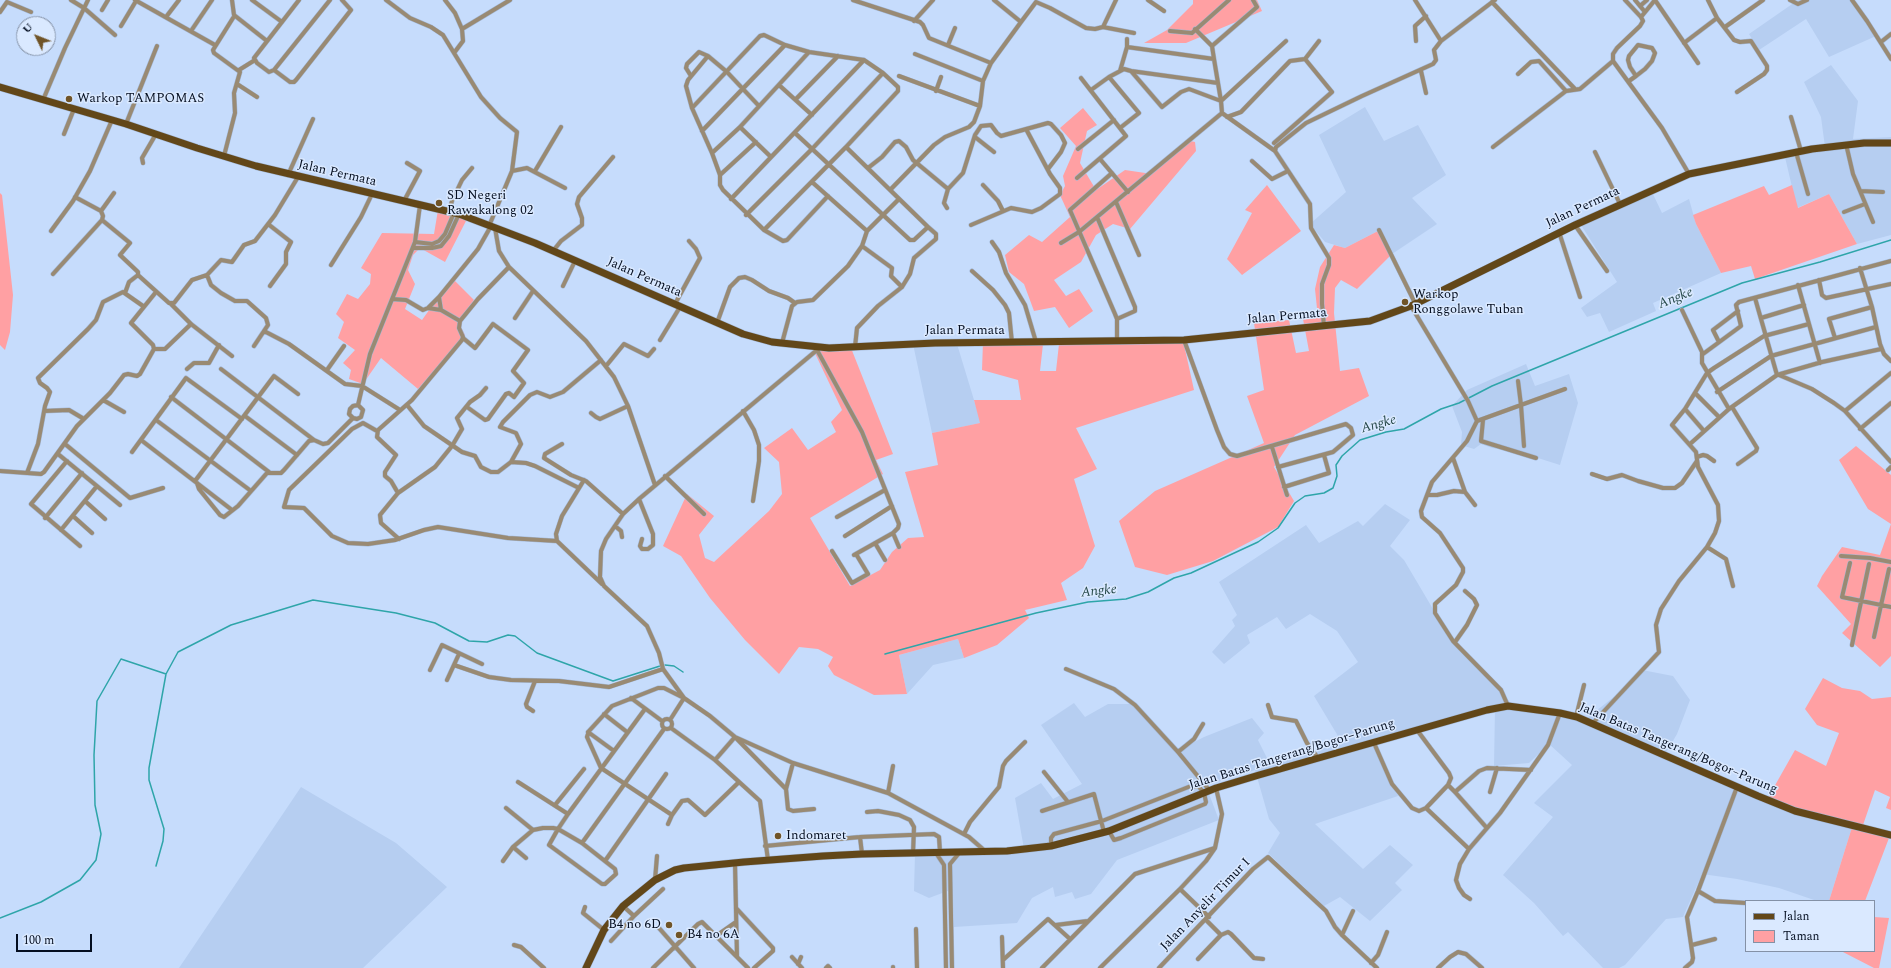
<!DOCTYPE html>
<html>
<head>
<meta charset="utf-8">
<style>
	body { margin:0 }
	#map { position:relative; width:1891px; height:968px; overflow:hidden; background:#c6dcfc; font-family:Spectral,serif }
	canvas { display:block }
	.legend { position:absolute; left:1745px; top:900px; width:130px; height:52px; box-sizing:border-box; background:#dae9ff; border:1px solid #8491a6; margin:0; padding:5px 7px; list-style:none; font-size:12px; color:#040e20 }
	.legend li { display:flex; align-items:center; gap:8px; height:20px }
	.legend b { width:20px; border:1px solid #8491a6 }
	.north { position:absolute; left:16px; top:16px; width:40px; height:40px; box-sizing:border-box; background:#dae9ff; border:1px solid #8491a6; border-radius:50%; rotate:313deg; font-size:11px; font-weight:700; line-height:16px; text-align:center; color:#040e20 }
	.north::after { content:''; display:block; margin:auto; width:14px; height:18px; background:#705427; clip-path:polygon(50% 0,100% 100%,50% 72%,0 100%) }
	.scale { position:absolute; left:16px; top:934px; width:76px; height:18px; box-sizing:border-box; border:2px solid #040e20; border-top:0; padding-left:5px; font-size:12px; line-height:14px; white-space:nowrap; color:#040e20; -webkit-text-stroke:3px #dae9ff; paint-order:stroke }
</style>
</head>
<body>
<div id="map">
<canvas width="1891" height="968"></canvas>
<ul class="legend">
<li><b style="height:5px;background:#624719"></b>Jalan</li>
<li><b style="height:11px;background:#ffa0a3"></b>Taman</li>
</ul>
<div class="north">U</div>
<div class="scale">100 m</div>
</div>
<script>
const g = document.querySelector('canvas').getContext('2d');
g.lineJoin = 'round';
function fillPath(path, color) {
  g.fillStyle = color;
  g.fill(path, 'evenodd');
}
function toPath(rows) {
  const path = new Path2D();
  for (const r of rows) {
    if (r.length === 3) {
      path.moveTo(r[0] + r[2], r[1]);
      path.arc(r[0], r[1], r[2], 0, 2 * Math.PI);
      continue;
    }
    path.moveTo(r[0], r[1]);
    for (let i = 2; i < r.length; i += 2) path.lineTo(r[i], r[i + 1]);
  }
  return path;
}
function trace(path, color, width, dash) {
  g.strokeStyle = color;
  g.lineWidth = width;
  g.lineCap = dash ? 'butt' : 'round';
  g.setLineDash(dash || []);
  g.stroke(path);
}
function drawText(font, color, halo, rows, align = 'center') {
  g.font = font + ' Spectral,serif';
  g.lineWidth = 3;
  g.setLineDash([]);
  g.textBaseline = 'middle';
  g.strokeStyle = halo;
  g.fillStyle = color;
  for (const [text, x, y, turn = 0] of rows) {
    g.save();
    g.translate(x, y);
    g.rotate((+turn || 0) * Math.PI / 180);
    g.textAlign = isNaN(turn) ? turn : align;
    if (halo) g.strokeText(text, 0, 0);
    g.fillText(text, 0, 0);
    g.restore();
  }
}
const built = toPath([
	[1798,0,1851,0,1876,36,1829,57,1806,19,1759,50,1749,34],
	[1831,65,1858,101,1853,139,1891,137,1891,235,1857,244,1829,194,1797,208,1784,153,1825,147,1821,117,1804,82],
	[1365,107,1384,141,1418,125,1446,175,1412,198,1437,224,1392,254,1378,231,1345,248,1325,242,1310,224,1346,192,1319,135],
	[1651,190,1662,213,1689,199,1696,224,1721,273,1653,303,1656,311,1609,332,1600,313,1587,317,1581,308,1617,282,1581,225],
	[913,344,957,344,981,423,932,433],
	[1526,364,1535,386,1569,374,1578,403,1560,465,1519,452,1492,448,1481,444,1474,449,1461,445,1462,432,1452,406,1467,390],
	[1385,504,1410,520,1390,546,1404,560,1446,631,1493,680,1512,705,1558,710,1582,722,1615,696,1642,670,1673,676,1690,700,1677,734,1664,756,1765,803,1853,824,1829,901,1817,901,1779,888,1737,879,1702,874,1683,917,1666,919,1625,965,1619,968,1603,968,1568,932,1563,936,1534,903,1503,875,1553,817,1534,803,1572,765,1549,744,1529,763,1494,766,1495,708,1376,742,1398,796,1315,824,1363,869,1390,845,1413,865,1395,883,1402,890,1370,921,1340,897,1324,906,1268,853,1280,833,1269,819,1255,770,1206,786,1219,820,1117,860,1091,894,1075,899,1072,892,1055,897,1053,887,1032,898,1017,923,954,927,953,889,929,898,914,891,915,854,1024,849,1015,798,1041,783,1053,799,1082,784,1041,725,1074,703,1085,717,1108,704,1134,704,1177,751,1204,737,1252,718,1264,733,1258,740,1269,762,1341,741,1314,696,1358,662,1337,631,1310,614,1286,629,1277,617,1247,635,1250,643,1224,664,1212,652,1235,626,1232,620,1237,615,1219,582,1306,525,1319,543,1358,521,1363,526],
	[958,639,964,658,933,665,907,694,899,655],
	[301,787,396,843,447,887,363,968,179,968]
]);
const green = toPath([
	[1193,0,1257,0,1262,11,1186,43,1144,43,1167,30,1193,4],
	[1083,108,1097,125,1087,131,1080,163,1096,190,1125,170,1152,174,1186,140,1195,142,1196,151,1130,229,1113,224,1096,235,1081,262,1054,280,1066,296,1079,289,1093,311,1069,328,1055,307,1034,311,1024,284,1009,272,1005,255,1029,235,1042,242,1070,217,1060,195,1065,186,1063,176,1076,146,1060,128],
	[1267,185,1301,231,1242,275,1227,259,1252,213,1245,210],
	[1792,185,1798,208,1829,194,1857,244,1755,279,1751,266,1721,273,1696,224,1693,215,1764,186,1769,195],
	[0,193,2,195,13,295,10,332,5,350,0,345],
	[438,210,467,219,445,262,420,248,413,255,408,270,415,284,405,309,422,320,452,278,474,300,458,321,465,335,418,389,381,358,363,384,349,379,351,370,343,363,355,350,338,338,344,322,336,314,347,294,358,299,370,284,371,274,361,268,382,233,434,234],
	[1378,231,1392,254,1357,289,1341,280,1335,288,1334,313,1340,371,1359,368,1369,396,1295,435,1274,467,1294,501,1278,527,1213,561,1167,575,1135,567,1119,521,1155,491,1264,443,1247,396,1264,390,1254,323,1289,320,1296,353,1309,351,1303,319,1318,318,1315,289,1320,267,1334,245,1345,248],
	[1183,340,1194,390,1076,428,1097,469,1074,479,1095,546,1083,568,1061,583,1067,600,1025,610,1029,618,997,645,964,658,958,639,899,655,907,694,874,695,834,675,828,666,833,657,818,649,799,647,779,674,745,640,710,598,681,556,663,546,687,494,714,516,699,535,705,558,714,562,769,511,782,494,779,462,764,448,792,428,808,450,836,432,831,422,842,410,812,347,851,348,893,454,876,460,883,474,810,518,850,586,880,570,892,552,908,538,924,537,905,472,938,465,932,433,980,423,974,400,1021,400,1018,380,982,370,983,342,1043,344,1040,371,1056,371,1059,344],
	[1856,446,1891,475,1891,656,1880,667,1842,633,1851,624,1817,586,1822,576,1842,547,1880,555,1891,524,1868,509,1839,460],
	[1823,678,1842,688,1860,691,1872,699,1891,697,1891,810,1886,808,1890,797,1875,790,1862,828,1889,838,1865,901,1829,901,1853,824,1803,814,1765,803,1795,750,1826,766,1839,733,1817,725,1805,709],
	[1874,917,1889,918,1879,968,1874,968,1841,951,1874,951]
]);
const stream = toPath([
	[885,654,1036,613,1088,602,1126,599,1148,592,1174,578,1191,573,1258,542,1278,528,1295,503,1305,496,1324,493,1333,488,1337,476,1336,465,1342,456,1360,440,1386,432,1404,429,1441,409,1459,403,1492,386,1742,283,1820,262,1891,240],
	[665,665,674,666,683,672],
	[156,866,163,841,164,829,149,780,149,768,166,674],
	[0,918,41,902,80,880,96,860,101,834,95,805,94,755,97,701,121,659,166,674,178,652,231,625,313,600,396,613,435,623,469,641,487,642,508,635,515,636,537,653,613,681,660,666]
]);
const street = toPath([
	[71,0,84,8,115,35],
	[135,0,215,45],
	[232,0,234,15,267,41],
	[252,0,282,22],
	[299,0,254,58,257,63,269,72,274,70,330,0],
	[386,0,410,18,431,27,443,35,481,97,500,118,517,132,512,171,489,226],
	[445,0,455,13,462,29],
	[853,0,920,22,923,25,929,38,991,63],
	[994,0,1021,22,1036,2,1050,8,1086,28,1095,29,1103,27,1116,0],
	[1148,0,1164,11],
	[1415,0,1441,41],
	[1625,0,1641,17,1643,21,1640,26,1617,48,1613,54,1613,61,1662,128,1689,174],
	[1635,0,1645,12],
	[1790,0,1798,4,1807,0],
	[1852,0,1867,21,1891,59],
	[1492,2,1575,89],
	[1640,6,1647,0],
	[102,10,108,0],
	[0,12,7,2,31,12],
	[166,17,179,0],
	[1641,17,1655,0,1698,63],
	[1717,18,1734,40,1740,42,1751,41,1767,66,1767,70,1764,74,1737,92],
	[914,21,933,0],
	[121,26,136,1],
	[1103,27,1134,33],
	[1725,27,1763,0],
	[1195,29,1212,46],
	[191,31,212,0],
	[1170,31,1192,33,1229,0],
	[1416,41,1415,26,1426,16],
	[1881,42,1891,34],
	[1684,43,1717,18,1708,0],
	[948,45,955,28],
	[1127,47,1214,59,1218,83],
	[454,53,463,41,462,29,510,0],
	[915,54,983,81],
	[1214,59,1212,46,1257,7,1253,0],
	[1305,59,1319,41],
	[239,70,255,60],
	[274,70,290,82,294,82,296,80,351,10,342,0],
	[1120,71,1127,47,1127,39],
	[1131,71,1218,83,1221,101,1286,41],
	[1421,71,1426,93],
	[1518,74,1531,62,1539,61,1566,91],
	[691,76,686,68,687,64,699,52,708,56],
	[899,76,980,106],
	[1629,81,1636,76,1645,69,1652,61,1655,53,1652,48,1638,45,1629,56,1628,60,1630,67,1636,76],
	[237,84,257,97],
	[779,85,812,115],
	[1091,90,1109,77,1139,113,1120,128],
	[936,91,941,77],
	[796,99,838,56],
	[43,100,65,48,88,0],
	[759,106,727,72,708,56,688,80,686,86,692,108,712,153,720,175,720,185,723,190,764,230,783,241,787,240,828,196],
	[692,108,760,36,764,35,785,45,809,52,864,60,883,73,898,87,898,91,846,147,764,230],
	[1222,113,1275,151,1310,204,1311,228,1329,258,1329,265,1322,284,1322,304,1324,326],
	[1227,117,1241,112,1290,61,1305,59,1332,92,1274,143],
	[1791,117,1801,151],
	[126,124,157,46],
	[740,127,771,157],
	[702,131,785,45],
	[795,133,910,240,914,240,928,227,846,147],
	[64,134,74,109],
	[975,137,994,152],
	[1846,144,1853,174,1873,222],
	[1493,147,1566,91,1580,89,1613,61],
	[1078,149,1114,120],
	[1275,151,1276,147,1306,123,1362,96,1433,64,1436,60,1434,50,1441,41,1495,0],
	[1595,152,1620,204],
	[1796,152,1808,194],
	[712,153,740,127,809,52],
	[224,156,235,113,234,93,240,72,214,53,213,50,233,18],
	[1100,159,1128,192],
	[1252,161,1272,179,1288,171],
	[143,163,142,158,156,134],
	[868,168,882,157,895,142,899,141,906,147,913,160,948,189],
	[512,171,527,168,565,188],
	[535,171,561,127],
	[1112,173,1070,210,1115,314,1117,319,1117,340],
	[288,175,313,119],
	[720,175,756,142],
	[1077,178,1126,136,1081,78],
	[812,182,867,231],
	[983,185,998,201,1003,211],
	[891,189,934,145,945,137,969,127,974,122,980,106,983,81,991,63,1021,22],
	[1860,191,1883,192],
	[731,199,864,60],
	[404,201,420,171,407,163],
	[1116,202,1139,255],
	[947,208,944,203,948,189,963,173,975,135,981,126,991,125,997,133,1001,136,1048,123,1051,124,1061,135,1065,143,1061,152,1048,169],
	[101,211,114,193],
	[449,211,452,201,462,180,472,168],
	[1844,212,1865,204],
	[746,215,812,149,883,73],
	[1097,217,1135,307,1135,311,1117,319],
	[102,220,130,243,120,255,138,272,138,275,129,282,125,293],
	[268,224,291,242,286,252,286,264,270,286],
	[971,225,1011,208,1032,212,1041,208,1060,194,1060,188,1050,174,1026,129],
	[1575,225,1607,271],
	[495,228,499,251,509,267,586,341,614,377,628,406,655,485],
	[1379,230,1415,303],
	[51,231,73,201,90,171,112,120],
	[1559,232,1580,297],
	[415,242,432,244,439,241,445,234,454,213],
	[992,242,999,252,1006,273,1025,305,1036,342],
	[1061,243,1079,232,1222,113,1221,101,1189,89,1181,92,1162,107,1131,71,1124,69,1109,77],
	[862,246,892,268,891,276,902,287],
	[414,248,432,248,441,246,449,236,459,214],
	[553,251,561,241,582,225,582,218,577,204,579,197,613,157],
	[331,265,361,217,372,194],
	[509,267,478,299,460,321,459,328,463,337,462,340,412,400,377,431,363,423,352,429,289,490,284,507,304,508,332,536,348,543,368,544,395,540,424,530,438,527,508,538,557,541],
	[1860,268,1872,307,1880,344,1884,354,1891,361],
	[972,271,993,290,1005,305,1009,313,1012,343],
	[53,274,102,220,103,216,101,211,75,197],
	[138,275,169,303,174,303,192,280,207,275,221,260,232,262,244,245,255,241,275,215,298,177],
	[207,275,211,285,221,293,235,301,247,301,266,318,268,325,254,346],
	[1819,280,1822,295,1826,298,1891,284],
	[1798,285,1820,363],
	[563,286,575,261],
	[1755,298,1777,375],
	[392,299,406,300,423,310,428,308,439,297],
	[171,304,191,324,232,356],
	[675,304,700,258,696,249,689,241],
	[1411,306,1468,401,1477,421,1467,441,1432,482,1421,511,1422,517,1440,533,1463,568,1463,572,1456,585,1435,604,1435,613,1453,641,1501,690,1508,706],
	[428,308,441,310],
	[1682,310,1702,352,1702,363,1729,409],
	[515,318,533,291],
	[1761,318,1804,305],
	[460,321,441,310,439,297,478,249,491,226],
	[717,323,730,287,739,278,745,277,752,280,769,291,788,298,795,303],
	[264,331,289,344,345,384,362,386,400,410],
	[463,338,475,348,493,324,528,350,513,371,524,383,514,397,509,393,506,394,488,419,485,420,467,407],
	[1835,338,1829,319,1872,307],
	[660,340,680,307],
	[1184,340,1217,430,1224,447,1230,454,1237,456,1346,424,1351,428,1353,435,1333,452,1278,467],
	[1719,342,1713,330,1738,311],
	[782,343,792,306,797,302,813,300,848,266,862,246,867,231,899,199],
	[855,347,857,328,878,306,902,287,910,274,914,258,936,239,936,234,928,227],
	[154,349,165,349,191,324],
	[817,350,862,432,899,524,898,528,893,533,854,555],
	[1703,354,1741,326,1736,305,1739,302,1891,261],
	[606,366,624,344,648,356,654,349],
	[187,369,194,363,209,363,219,345],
	[221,369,314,440],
	[327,370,344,346],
	[1779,375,1812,389,1834,403,1845,411,1891,462],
	[1518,381,1521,405,1565,389],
	[1717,392,1771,356,1876,327],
	[1696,394,1719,417],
	[171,397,269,472],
	[103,400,124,412],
	[358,405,370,354,415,242,420,205],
	[407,405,424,426,462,452,475,456,481,467,491,472,498,472,511,462,521,444,516,433,500,427,503,422,530,395,537,392,550,397,563,392,601,360],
	[1732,407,1757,448,1756,451,1738,464],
	[1685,409,1704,431],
	[44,411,69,410,84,419],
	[743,411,754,430,759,445,759,461,753,501],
	[1845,411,1891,373],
	[591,413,596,417,600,419,628,406],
	[245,416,297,455],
	[156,420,251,491],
	[1483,420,1481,441,1536,458],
	[1477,421,1521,405,1524,446],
	[1860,429,1891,403],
	[378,430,377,437,396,455,385,472,385,476,391,481,398,493],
	[141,440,232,510],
	[65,444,130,498,163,488],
	[562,444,545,454,544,458,571,475,586,481,623,514],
	[1690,444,1729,409,1777,375,1822,362,1881,349],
	[1272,447,1287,495],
	[132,452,186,378,242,419],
	[58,454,120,505],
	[1697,457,1703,455,1707,456,1714,461],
	[1453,458,1465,492,1475,505],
	[67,461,31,504,80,546],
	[511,462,526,463,535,466,579,488],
	[1888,470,1891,467],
	[0,471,41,474,44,472,77,426,110,393,124,375,128,374,137,376,140,374,154,349,153,345,131,323,156,292],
	[27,473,38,444,45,406,50,392,47,388,40,383,38,378,88,329,96,320,103,302,123,292,143,306],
	[1592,474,1607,479,1622,475,1638,481,1663,488,1675,488,1682,483,1697,461],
	[665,476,704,514],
	[584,480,562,516,556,534,557,541,602,584],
	[195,481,274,376,298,394],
	[197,483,199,489,220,515,224,517,238,506,267,473,281,473,284,470,309,441,314,440,323,444,328,443,353,418,357,419,361,417,363,410,358,405,353,406,350,409,349,414,353,418],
	[1284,487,1329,473,1324,455],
	[1427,495,1437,495,1454,491,1465,492],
	[639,499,653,534,653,545,648,549,642,549,640,546,642,539],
	[85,501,105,519],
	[73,516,92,533],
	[837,517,885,490],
	[45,518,82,473],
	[615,526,621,531,622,537],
	[61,530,97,486],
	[893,533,899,547],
	[845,536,892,506],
	[399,539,381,523,380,515,398,493,435,467,452,446,462,429,457,418,470,402,480,395,486,388],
	[875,543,885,560],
	[1707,547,1726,559,1733,586],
	[832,551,852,583,868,574,856,554],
	[1841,556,1870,558,1891,562],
	[1850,563,1842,597,1891,607],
	[1874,637,1889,569],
	[1455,642,1467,625,1477,605,1474,599,1465,591],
	[1852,645,1869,564],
	[454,665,489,677,511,680,559,681,609,687,663,669],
	[1066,669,1114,689,1135,705,1178,752,1210,791],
	[430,670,442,645,482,664],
	[447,680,459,654],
	[631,698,662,721],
	[684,698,663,669,659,653,647,626,604,586,600,577,601,551,606,539,623,514,639,499,817,350,816,347],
	[1268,705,1272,717,1296,721,1307,743,1318,758],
	[533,711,527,707,526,704,535,681],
	[604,714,627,732],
	[1576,717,1584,685],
	[667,724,5],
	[670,720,684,698],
	[1593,723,1659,652,1656,625,1661,609,1679,581,1707,547,1715,533,1719,521,1718,505,1698,467,1696,452,1672,425,1685,409,1707,373,1714,368,1764,336,1809,324],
	[671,728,715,760,760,801,768,860],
	[1417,730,1449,773,1451,778,1448,785],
	[588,732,614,751],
	[1374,743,1392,784,1412,808,1419,811,1426,808,1448,785,1455,792,1479,771,1487,768,1531,770],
	[1178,752,1194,739,1203,724],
	[715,760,735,737,793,763,888,793,969,837,985,851],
	[793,763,786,789,788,809,793,811,814,809],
	[1044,772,1068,802],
	[518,782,568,814],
	[1455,792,1486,827],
	[1490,792,1497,768],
	[888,793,893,766],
	[555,805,584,769],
	[506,808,533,830],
	[1426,808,1469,849],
	[1042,811,1094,794,1104,832],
	[867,812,878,811,899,815,910,820,914,827,913,854],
	[672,815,601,768,587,737,589,731,612,706,658,688,664,688,684,698,710,716,735,737,786,789],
	[668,824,672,815,682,801,688,800,705,815,739,782],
	[964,834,970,822,999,787,1003,766,1006,761,1025,742],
	[860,837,862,854],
	[582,843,664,729],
	[765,846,860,837,934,834,939,837,940,852],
	[1051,846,1051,838,1054,834,1102,821,1191,786,1199,787,1204,793,1206,802,1205,804,1121,838,1114,840,1109,831],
	[513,847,526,858],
	[936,853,944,865,946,968],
	[503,861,513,847,533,830,543,828,553,828,558,829,582,843,615,869,616,874,605,884,602,884,549,845,558,829,568,814,645,709],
	[605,861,666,774],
	[735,863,737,957],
	[655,880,657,856],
	[1180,889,1209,917],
	[1698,891,1715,901,1746,903],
	[1470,899,1464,895,1459,888,1456,880,1460,864,1469,849,1500,813,1548,745,1560,713],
	[623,906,634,916],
	[585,907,583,913,604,930],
	[736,908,773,948,773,951,754,968],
	[1206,920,1221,935,1228,932,1231,934,1254,958,1263,959],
	[1056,925,1088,921],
	[659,928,694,968],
	[916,929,917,968],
	[1342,935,1353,911],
	[716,936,736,922],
	[1002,937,1003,968],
	[611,941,634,916,663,889],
	[514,945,521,947,544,968],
	[1692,945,1715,939],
	[792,957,802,968],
	[1198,959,1221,935],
	[1003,960,1048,919,1070,939],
	[1371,963,1378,955,1387,932],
	[798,964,801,957],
	[893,967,893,968],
	[653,968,698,924,702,922,748,968],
	[826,968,828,966,830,968],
	[952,968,950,864,960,852],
	[1042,968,1135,874,1215,848],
	[1100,968,1180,889,1206,861,1215,848,1222,814,1216,788],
	[1159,968,1253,869,1268,857,1326,911,1335,927,1342,935,1377,968],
	[1438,968,1450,957,1458,952,1466,954,1482,968],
	[1685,968,1692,962,1693,958,1687,917,1698,891,1737,787]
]);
const primary = toPath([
	[0,87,126,124,197,148,256,166,459,214,535,243,743,334,772,342,829,348,935,343,1184,340,1370,321,1411,306,1575,225,1689,174,1812,149,1864,143,1891,143],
	[586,968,604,930,623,906,655,880,675,870,684,868,744,862,823,856,862,854,1007,851,1051,846,1109,831,1216,788,1259,775,1487,710,1508,706,1560,713,1577,717,1758,796,1795,811,1891,835]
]);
const markers = [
	[69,99,4,"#705427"],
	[439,203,4,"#705427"],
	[1405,302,4,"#705427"],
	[778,836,4,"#705427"],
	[669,925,4,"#705427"],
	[679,935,4,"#705427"]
];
const poiNames = [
	["Warkop TAMPOMAS",77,99],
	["SD Negeri",447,196],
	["Rawakalong 02",447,211],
	["Warkop",1413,295],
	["Ronggolawe Tuban",1413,310],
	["Indomaret",786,836],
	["B4 no 6D",661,925,"right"],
	["B4 no 6A",687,935]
];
const streetNames = [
	["Jalan Permata",337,174,13],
	["Jalan Permata",1583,208,-25],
	["Jalan Permata",644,278,24],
	["Jalan Permata",1287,317,-5],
	["Jalan Permata",965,331],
	["Jalan Batas Tangerang/Bogor–Parung",1678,749,23],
	["Jalan Batas Tangerang/Bogor–Parung",1292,755,-17],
	["Jalan Anyelir Timur I",1206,905,-46]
];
const waterNames = [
	["Angke",1676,299,-22],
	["Angke",1379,425,-16],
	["Angke",1099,592,-6]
];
fillPath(built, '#b6cef1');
fillPath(green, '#ffa0a3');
trace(stream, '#2ea5a9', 1.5);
trace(street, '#a3b7d4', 5);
trace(primary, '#a3b7d4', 8);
trace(street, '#998a73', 4);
trace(primary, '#624719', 7);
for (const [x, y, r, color] of markers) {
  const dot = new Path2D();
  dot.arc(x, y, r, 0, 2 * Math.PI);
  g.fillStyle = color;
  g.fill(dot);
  trace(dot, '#dae9ff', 1.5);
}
drawText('13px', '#040e20', '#dae9ff', poiNames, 'left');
drawText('13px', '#040e20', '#dae9ff', streetNames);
drawText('italic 14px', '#264849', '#dae9ff', waterNames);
</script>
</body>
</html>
